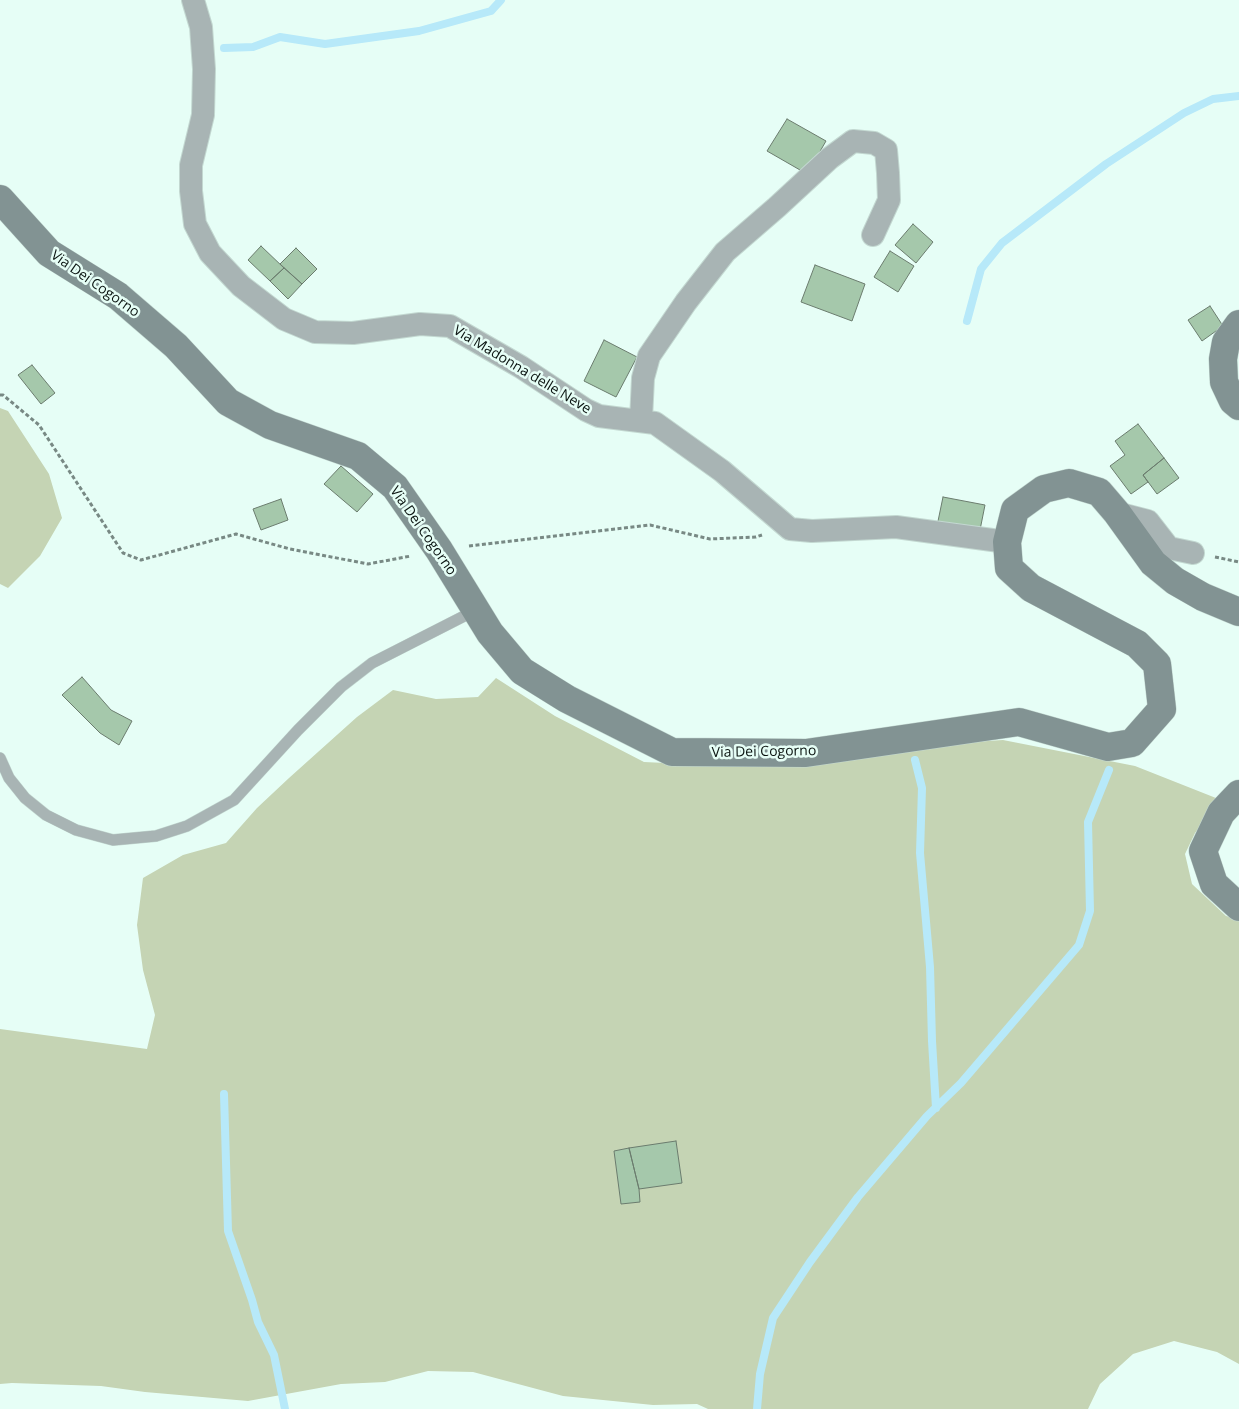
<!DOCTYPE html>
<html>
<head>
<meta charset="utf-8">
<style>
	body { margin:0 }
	canvas { display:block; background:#e6fef6 }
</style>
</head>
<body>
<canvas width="1239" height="1409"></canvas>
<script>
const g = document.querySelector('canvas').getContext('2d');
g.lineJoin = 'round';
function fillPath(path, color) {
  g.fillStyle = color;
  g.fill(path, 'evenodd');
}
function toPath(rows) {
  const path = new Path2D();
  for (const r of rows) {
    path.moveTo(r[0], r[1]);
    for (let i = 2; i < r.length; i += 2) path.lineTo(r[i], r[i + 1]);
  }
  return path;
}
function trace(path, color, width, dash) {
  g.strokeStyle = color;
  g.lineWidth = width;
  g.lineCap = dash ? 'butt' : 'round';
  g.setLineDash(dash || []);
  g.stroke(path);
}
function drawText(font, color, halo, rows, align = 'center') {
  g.font = font + ' "Open Sans",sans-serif';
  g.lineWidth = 5;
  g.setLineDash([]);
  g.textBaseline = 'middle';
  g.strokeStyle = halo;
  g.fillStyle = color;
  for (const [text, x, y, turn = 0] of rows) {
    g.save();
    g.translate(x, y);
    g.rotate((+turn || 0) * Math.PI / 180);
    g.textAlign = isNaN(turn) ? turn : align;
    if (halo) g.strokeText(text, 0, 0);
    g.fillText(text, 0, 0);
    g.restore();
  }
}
const green = toPath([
	[0,408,8,411,49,474,62,518,40,556,8,588,0,584],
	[496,678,555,716,644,762,730,766,925,745,1003,740,1135,766,1221,800,1195,833,1185,854,1192,884,1226,916,1239,919,1239,1364,1217,1352,1174,1341,1133,1354,1100,1384,1088,1409,708,1409,697,1404,653,1405,563,1396,473,1372,428,1371,385,1382,341,1384,248,1401,145,1392,101,1386,12,1383,0,1384,0,1029,147,1049,155,1015,143,970,137,925,143,878,183,855,226,843,257,808,289,778,357,717,393,690,436,699,478,697]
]);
const stream = toPath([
	[224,48,253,47,280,37,325,44,419,31,491,11,501,0],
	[967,321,981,269,1002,243,1106,164,1184,113,1213,99,1239,96],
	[915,760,922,788,920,853,930,967,932,1041,936,1108],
	[224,1094,228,1231,252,1300,258,1322,274,1355,285,1409],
	[757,1409,760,1374,773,1318,810,1262,858,1197,927,1116,961,1083,1079,945,1090,911,1088,822,1109,770]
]);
const building = toPath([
	[787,119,826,141,807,174,767,151,787,119],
	[913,224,933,242,916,263,895,245,913,224],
	[261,246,284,268,270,281,248,260,261,246],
	[296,248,317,269,302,284,280,264,296,248],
	[890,251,914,266,898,292,874,277,890,251],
	[815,265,865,284,852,321,801,302,815,265],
	[284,268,302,284,288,299,270,281,284,268],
	[1210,306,1223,326,1202,341,1188,320,1210,306],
	[604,340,637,357,616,397,584,381,604,340],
	[32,365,55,393,41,404,18,375,32,365],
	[1138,424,1164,458,1143,475,1148,482,1131,494,1110,466,1125,455,1115,441,1138,424],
	[1164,458,1179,478,1157,494,1143,475,1164,458],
	[341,466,373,494,357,512,324,484,341,466],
	[943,497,985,505,979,535,937,526,943,497],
	[281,499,288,520,261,530,253,509,281,499],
	[82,677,111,710,132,721,119,745,100,733,62,695,82,677],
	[676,1141,682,1183,639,1189,629,1148,676,1141],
	[629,1148,639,1189,640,1202,621,1204,614,1151,629,1148]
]);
const path = toPath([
	[0,395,3,395,39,425,123,553,141,560,236,534,290,549,368,564,411,556],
	[469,546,650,525,710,539,756,537,762,535],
	[1215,557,1239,562]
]);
const lane = toPath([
	[0,758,9,778,25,798,46,815,76,830,113,840,156,836,187,826,234,800,298,730,341,687,372,663,476,610]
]);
const street = toPath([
	[193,0,201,27,204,69,203,115,191,165,191,191,195,224,210,253,241,286,284,319,315,332,353,333,420,324,450,326,521,367,586,410,599,416,655,423,722,471,790,529,812,531,896,527,1007,542],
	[641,420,643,378,649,356,686,302,725,252,777,207,830,158,853,141,874,143,886,150,888,173,889,200,873,235],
	[1117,513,1148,521,1169,548,1193,553]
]);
const secondary = toPath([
	[0,199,49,253,118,296,176,346,228,402,270,425,358,456,395,487,439,550,490,633,522,671,567,699,672,752,806,753,1019,722,1108,747,1132,743,1162,709,1157,664,1137,644,1031,588,1009,568,1007,542,1015,510,1044,489,1069,483,1099,492,1117,513,1153,563,1175,581,1203,597,1239,612],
	[1239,324,1226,342,1223,359,1224,382,1233,401,1239,406],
	[1239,794,1221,813,1203,851,1214,884,1239,907]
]);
const streetNames = [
	["Via Dei Cogorno",95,284,35],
	["Via Madonna delle Neve",522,370,31],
	["Via Dei Cogorno",423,531,55],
	["Via Dei Cogorno",764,752,-1]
];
fillPath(green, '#c5d4b4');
trace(stream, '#b7e9f9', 8);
fillPath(building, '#a5c8ab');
trace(building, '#6b7c6e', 1);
trace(lane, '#c3d8d1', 12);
trace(street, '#c3d8d1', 24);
trace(secondary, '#c3d8d1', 29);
trace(path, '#788984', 3, [4, 2.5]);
trace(lane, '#a8b4b4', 11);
trace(street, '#a8b4b4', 22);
trace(secondary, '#829393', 28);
drawText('14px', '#09120f', '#e6fef6', streetNames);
</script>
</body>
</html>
